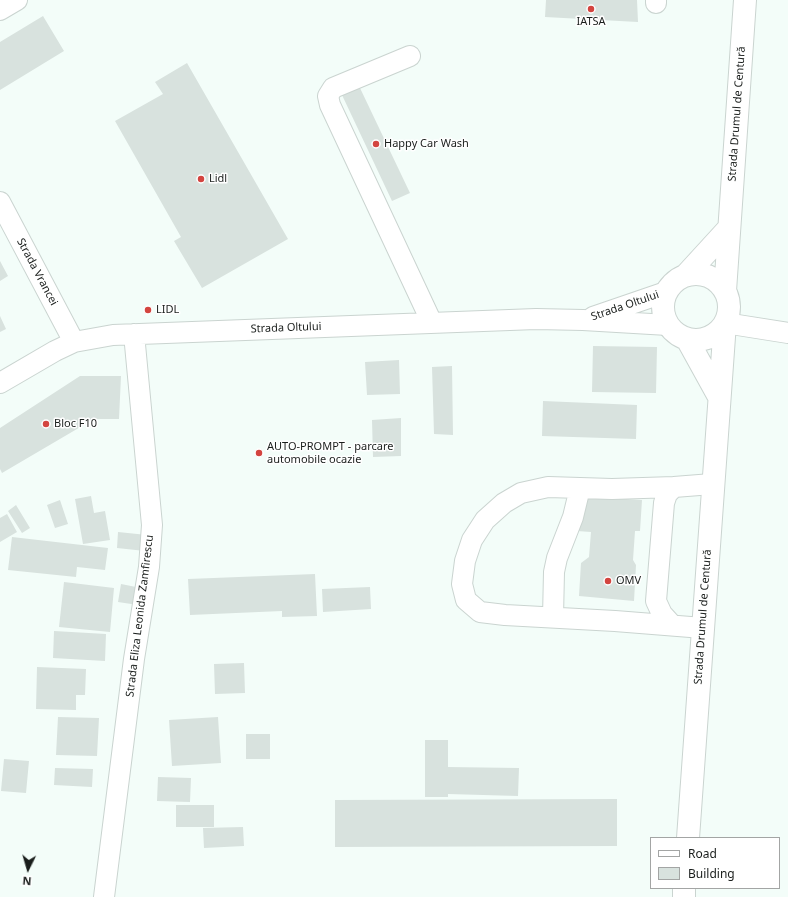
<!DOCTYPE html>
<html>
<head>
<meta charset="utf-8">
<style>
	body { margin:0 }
	#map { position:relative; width:788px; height:897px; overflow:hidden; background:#f3fdf9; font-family:"Noto Sans",sans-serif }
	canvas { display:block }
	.legend { position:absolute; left:650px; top:837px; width:130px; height:52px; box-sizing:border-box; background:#fff; border:1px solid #a3a5a4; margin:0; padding:5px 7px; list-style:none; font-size:12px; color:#1a1e1c }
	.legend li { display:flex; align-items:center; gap:8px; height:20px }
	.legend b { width:20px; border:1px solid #a3a5a4 }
	.north { position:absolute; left:8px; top:849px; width:40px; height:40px; -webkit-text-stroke:3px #fff; paint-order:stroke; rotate:185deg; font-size:11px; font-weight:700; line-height:16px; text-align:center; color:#1a1e1c }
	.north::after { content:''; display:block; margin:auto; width:14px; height:18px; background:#1a1e1c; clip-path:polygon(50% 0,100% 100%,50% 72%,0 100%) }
</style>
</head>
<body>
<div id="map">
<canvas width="788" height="897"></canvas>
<ul class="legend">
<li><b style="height:5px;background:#fff"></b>Road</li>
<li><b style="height:11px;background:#d8e2de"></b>Building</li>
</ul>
<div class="north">N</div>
</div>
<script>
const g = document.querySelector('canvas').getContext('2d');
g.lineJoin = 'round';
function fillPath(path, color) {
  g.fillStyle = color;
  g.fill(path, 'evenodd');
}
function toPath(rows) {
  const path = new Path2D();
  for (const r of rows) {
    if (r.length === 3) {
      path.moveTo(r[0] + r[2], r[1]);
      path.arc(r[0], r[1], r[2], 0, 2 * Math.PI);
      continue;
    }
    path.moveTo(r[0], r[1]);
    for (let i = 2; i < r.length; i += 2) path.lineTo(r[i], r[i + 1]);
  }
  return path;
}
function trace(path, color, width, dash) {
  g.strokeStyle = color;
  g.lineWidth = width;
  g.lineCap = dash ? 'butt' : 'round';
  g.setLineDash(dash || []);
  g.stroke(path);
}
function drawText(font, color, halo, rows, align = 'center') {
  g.font = font + ' "Noto Sans",sans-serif';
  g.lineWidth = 3;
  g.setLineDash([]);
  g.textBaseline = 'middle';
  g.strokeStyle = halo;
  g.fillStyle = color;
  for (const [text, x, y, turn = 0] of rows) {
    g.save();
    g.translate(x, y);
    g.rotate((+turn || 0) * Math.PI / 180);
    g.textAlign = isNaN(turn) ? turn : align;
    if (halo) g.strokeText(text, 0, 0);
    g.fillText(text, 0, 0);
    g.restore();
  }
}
const building = toPath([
	[546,0,637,0,638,22,545,17],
	[43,16,64,51,0,90,0,42],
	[187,63,288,239,202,288,174,241,181,237,115,121,163,94,155,82],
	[360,88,410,193,392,201,342,95],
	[0,261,8,276,0,281],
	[0,316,6,329,0,332],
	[593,346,657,347,656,393,592,392],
	[399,360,400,394,367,395,365,362],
	[452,366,453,435,434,434,432,367],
	[80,376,121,376,119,419,94,419,2,473,0,469,0,428],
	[543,401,637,405,636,439,542,436],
	[401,418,401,456,373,457,372,420],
	[91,496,94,513,105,511,110,540,83,544,75,499],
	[579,496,642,500,640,531,635,531,633,560,636,565,634,601,579,596,581,563,589,557,591,532,577,531],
	[60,500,68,524,55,528,47,505],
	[16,505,30,528,22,533,8,511],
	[7,514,17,532,0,542,0,518],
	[118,532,147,535,145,551,117,548],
	[12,537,108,548,105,570,77,567,76,577,8,570],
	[315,574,317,616,282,617,282,611,190,615,188,579],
	[64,582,114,588,110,632,59,627],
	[121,584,141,588,138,605,118,602],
	[370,587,371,609,323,612,322,589],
	[54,631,106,634,105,661,53,658],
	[244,663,245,693,215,694,214,664],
	[37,667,86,669,85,695,76,695,76,710,36,709],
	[58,717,99,718,97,756,56,755],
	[218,717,221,763,172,766,169,720],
	[246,734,270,734,270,759,246,759],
	[425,740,448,740,448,767,519,768,518,796,448,794,448,797,425,797],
	[4,759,29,761,26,793,1,791],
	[55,768,93,769,92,787,54,785],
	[158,777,191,778,190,802,157,801],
	[617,799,617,846,335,847,335,800],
	[176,805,214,805,214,827,176,827],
	[243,827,244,846,204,848,203,828]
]);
const minor = toPath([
	[656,3,656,0],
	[0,10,17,0],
	[410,56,333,88,328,96,330,105,432,323],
	[0,202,74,342],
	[593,317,666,292],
	[725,323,788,333],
	[0,383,55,351,74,342,113,335,536,319,583,320,668,325],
	[674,487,612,489,548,487,521,493,504,503,485,520,472,540,465,561,462,584,466,600,480,612,505,615,615,621,703,628],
	[553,617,554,572,557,558,573,517,580,488],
	[672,625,662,614,656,601,664,503,667,494,674,487,712,484],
	[104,897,134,659,149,567,152,525,134,334]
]);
const highway = toPath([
	[696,307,33],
	[686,275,729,228],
	[725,291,745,0],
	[687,339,719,397],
	[688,838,725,323],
	[684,897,684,888]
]);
const markers = [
	[591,9,4,"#d3443f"],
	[376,144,4,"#d3443f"],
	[201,179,4,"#d3443f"],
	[148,310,4,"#d3443f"],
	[46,424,4,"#d3443f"],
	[259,453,4,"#d3443f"],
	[608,581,4,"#d3443f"]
];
const poiNames = [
	["IATSA",591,22,"center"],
	["Happy Car Wash",384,144],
	["Lidl",209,179],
	["LIDL",156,310],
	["Bloc F10",54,424],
	["AUTO-PROMPT - parcare",267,447],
	["automobile ocazie",267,460],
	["OMV",616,581]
];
const streetNames = [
	["Strada Drumul de Centură",737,114,-86],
	["Strada Vrancei",37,272,62],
	["Strada Oltului",625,306,-19],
	["Strada Oltului",286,328,-2],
	["Strada Eliza Leonida Zamfirescu",140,616,-83],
	["Strada Drumul de Centură",703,617,-86]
];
fillPath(building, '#d8e2de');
trace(minor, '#cad4d0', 22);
trace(highway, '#cad4d0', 24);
trace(minor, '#fff', 20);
trace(highway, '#fff', 22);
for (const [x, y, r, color] of markers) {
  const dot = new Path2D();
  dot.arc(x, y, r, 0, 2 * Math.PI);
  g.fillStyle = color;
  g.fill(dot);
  trace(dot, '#fff', 1.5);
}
drawText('11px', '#1a1e1c', '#fff', poiNames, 'left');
drawText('11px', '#1a1e1c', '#fff', streetNames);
</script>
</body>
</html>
